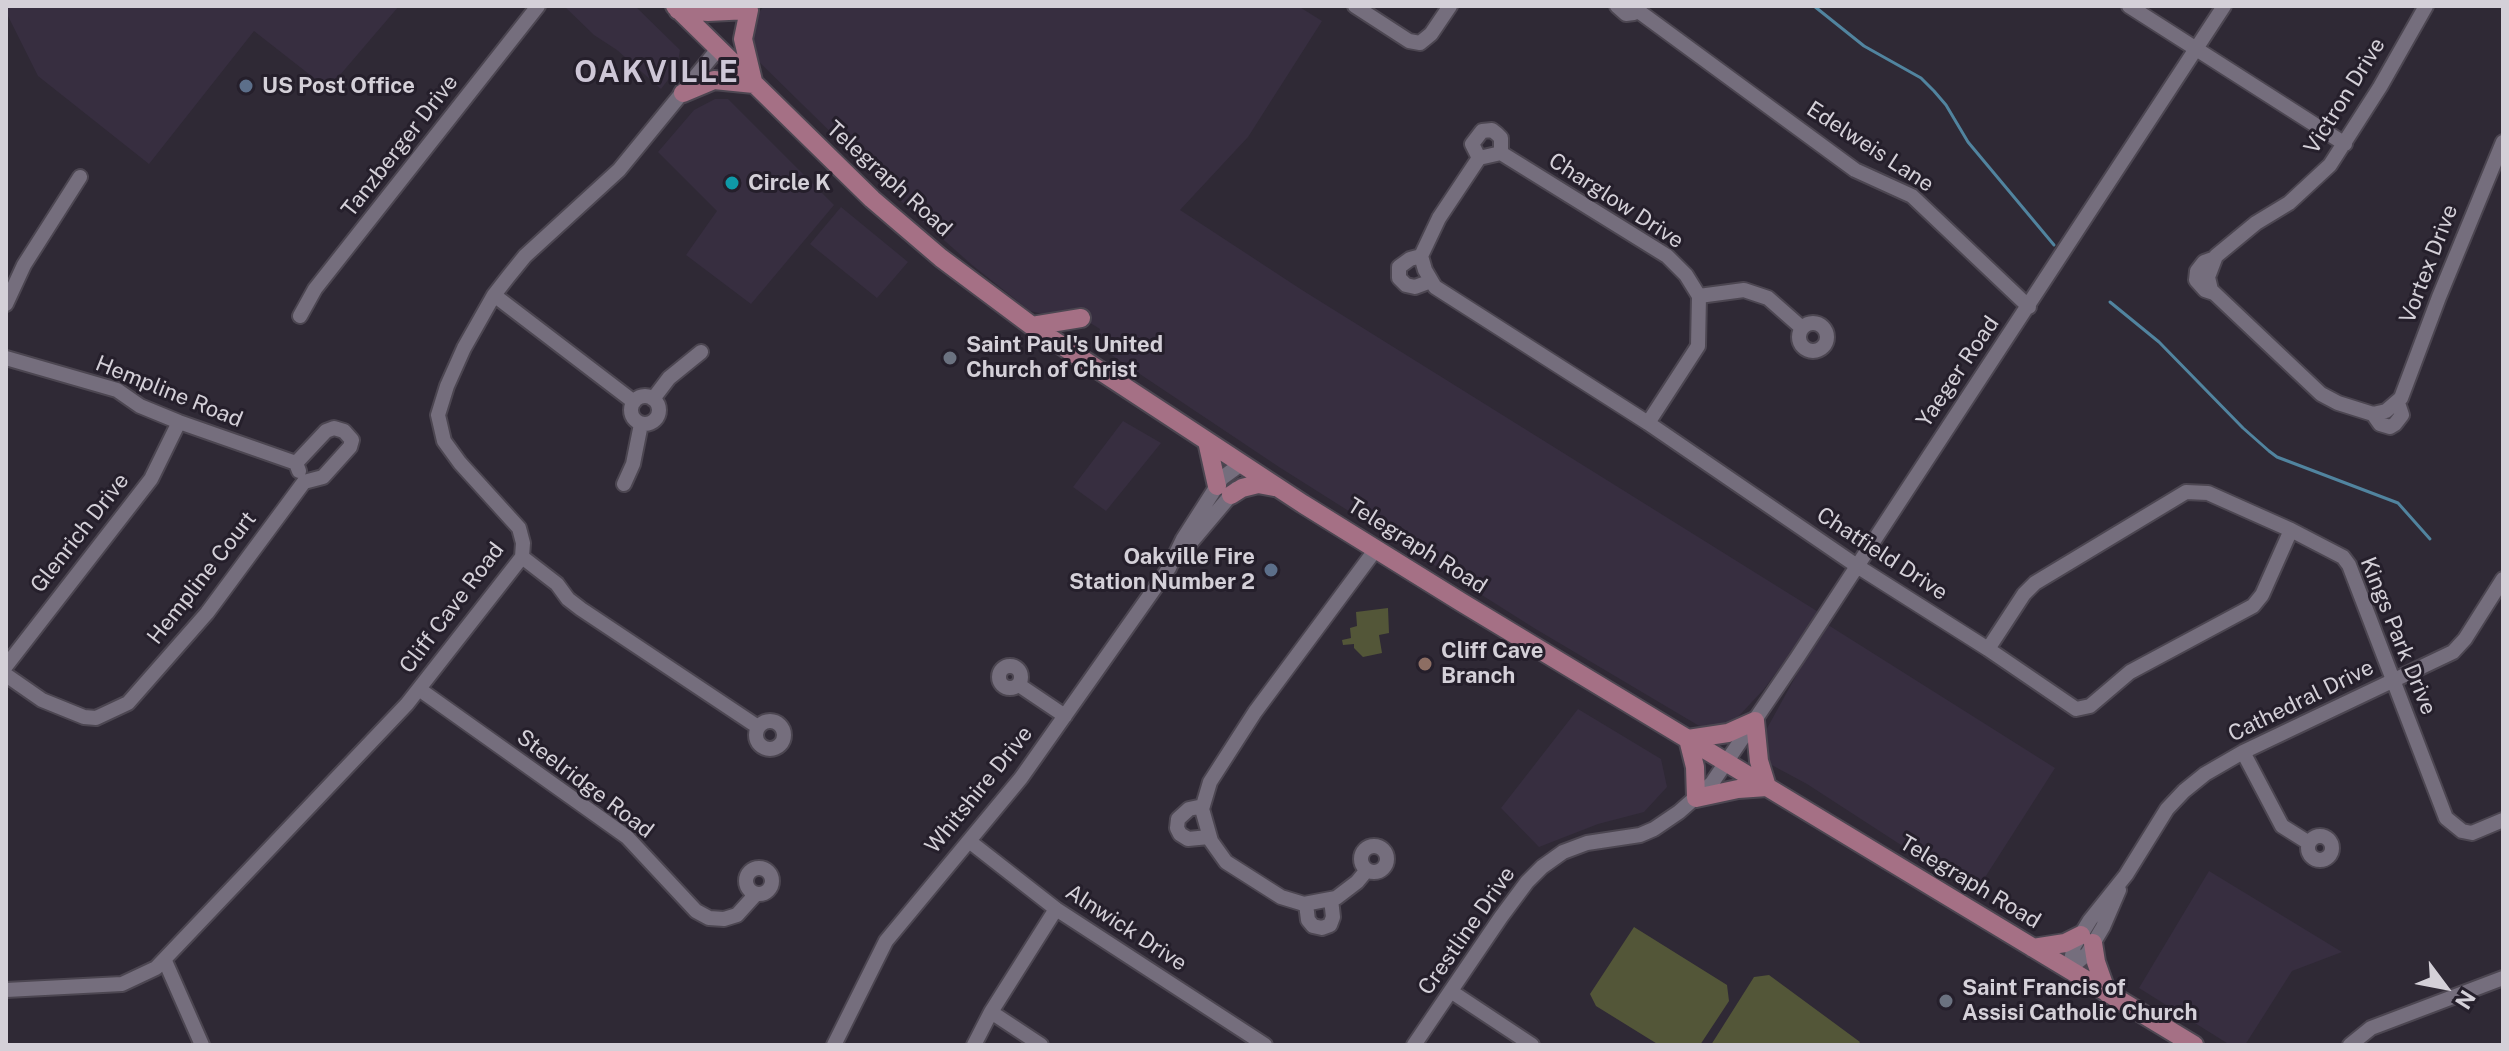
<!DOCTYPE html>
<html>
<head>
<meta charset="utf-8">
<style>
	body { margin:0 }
	#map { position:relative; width:2509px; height:1051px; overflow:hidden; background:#2f2935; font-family:"Public Sans",sans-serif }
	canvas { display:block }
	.frame { position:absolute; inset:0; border:8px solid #d4d0d8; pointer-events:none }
	.north { position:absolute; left:2405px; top:947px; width:80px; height:80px; -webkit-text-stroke:6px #251f2b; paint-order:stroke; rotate:122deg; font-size:22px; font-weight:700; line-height:32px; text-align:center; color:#d4d0d8 }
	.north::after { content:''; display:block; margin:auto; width:28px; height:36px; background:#d4d0d8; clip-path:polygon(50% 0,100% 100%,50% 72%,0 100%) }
</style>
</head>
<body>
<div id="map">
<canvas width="2509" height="1051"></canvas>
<div class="frame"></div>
<div class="north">N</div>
</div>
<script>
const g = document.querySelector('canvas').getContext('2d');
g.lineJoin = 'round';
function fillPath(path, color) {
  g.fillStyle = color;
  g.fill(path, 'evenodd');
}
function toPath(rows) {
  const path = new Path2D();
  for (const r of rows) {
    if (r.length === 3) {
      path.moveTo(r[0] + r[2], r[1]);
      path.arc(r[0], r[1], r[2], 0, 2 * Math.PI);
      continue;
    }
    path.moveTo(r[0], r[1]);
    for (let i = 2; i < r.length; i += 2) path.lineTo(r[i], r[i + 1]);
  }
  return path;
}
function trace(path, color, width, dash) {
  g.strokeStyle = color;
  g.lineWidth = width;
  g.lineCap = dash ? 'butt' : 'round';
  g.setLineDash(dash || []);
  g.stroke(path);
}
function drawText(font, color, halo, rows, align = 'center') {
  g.font = font + ' "Public Sans",sans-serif';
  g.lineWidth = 6;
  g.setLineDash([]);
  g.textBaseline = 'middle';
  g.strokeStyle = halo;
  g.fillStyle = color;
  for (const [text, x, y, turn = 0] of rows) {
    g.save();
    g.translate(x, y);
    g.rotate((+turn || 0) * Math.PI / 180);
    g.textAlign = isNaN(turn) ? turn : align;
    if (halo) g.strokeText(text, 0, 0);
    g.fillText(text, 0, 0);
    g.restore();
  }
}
const built = toPath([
	[6,6,399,6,328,89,254,31,149,164,38,76,6,12],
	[564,6,635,6,680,50,677,68,661,89,617,50,594,35],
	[764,6,1298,6,1322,21,1248,137,1180,210,1302,290,1820,613,1764,689,1737,718,1724,729,1706,730,1534,628,1279,467,1101,348,1096,341,1100,329,1074,313,1056,317,1030,311,972,265,909,209,749,52,754,19],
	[715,99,728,99,834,205,751,304,686,255,717,211,658,152,694,110],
	[841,207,908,262,877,298,810,244],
	[1123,421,1161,443,1106,511,1073,487],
	[1825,623,2055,768,1975,893,1807,784,1766,762,1765,732],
	[1578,709,1661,759,1667,787,1644,812,1598,824,1539,847,1501,808],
	[2209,871,2342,952,2292,971,2245,1045,2230,1045,2139,988]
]);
const green = toPath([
	[1388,608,1389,633,1379,635,1382,653,1363,657,1354,648,1354,644,1343,645,1342,640,1351,638,1350,628,1357,626,1356,612],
	[1634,927,1727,985,1729,1001,1700,1045,1659,1045,1596,1006,1590,994],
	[1769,975,1860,1042,1858,1045,1711,1045,1754,977]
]);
const stream = toPath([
	[1814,6,1864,46,1921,78,1934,91,1946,105,1968,142,2054,245],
	[2110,302,2159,342,2243,428,2269,451,2277,457,2398,503,2430,539]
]);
const minor = toPath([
	[1355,6,1409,41,1420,43,1431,34,1450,6],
	[1617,6,1626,14,1634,13,1639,6],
	[2129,6,2345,144],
	[2426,6,2380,87,2330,165,2289,203,2256,223,2216,256,2208,277,2211,290,2321,394,2338,403,2373,414,2386,411,2401,398,2439,297,2503,142],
	[1637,10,1855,170,1912,196,2029,307],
	[1479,158,1472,144,1482,131,1492,130,1497,134,1501,138,1501,153],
	[1421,256,1410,259,1399,267,1399,278,1406,285,1415,287,1431,281],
	[2214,293,2205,290,2196,280,2197,271,2204,262,2215,258],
	[494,295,634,402],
	[1699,296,1744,290,1768,298,1802,328],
	[6,304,24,265,80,177],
	[300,316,315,289,538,6],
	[1813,337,14],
	[6,358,117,390,140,406,179,422,296,463,299,471],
	[645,410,14],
	[653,399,669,378,701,352],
	[2373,414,2380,424,2390,427,2395,424,2402,415,2398,403],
	[1648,423,1698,346,1699,296,1686,275,1667,256,1501,153,1479,158,1439,218,1421,256,1425,270,1435,287,1648,423,1857,566,1988,649,2076,709,2090,706,2130,672,2253,606,2262,595,2291,530],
	[624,484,633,464,641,424],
	[522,557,557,584,568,599,581,609,758,727],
	[1177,559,1236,489],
	[1988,649,2024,594,2035,583,2186,492,2208,493,2291,530,2343,557,2349,565,2446,818,2462,831,2472,833,2503,820],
	[1010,677,11],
	[6,666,151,479,179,422],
	[6,675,42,700,84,717,96,718,128,703,207,613,304,482,323,477,350,447,352,440,344,431,334,428,326,431,296,463],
	[1019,685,1065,716],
	[419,689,627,837,696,911,709,918,724,919,737,915,756,894],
	[770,735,14],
	[2243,752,2282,826,2309,843],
	[1203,806,1189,809,1178,819,1177,828,1180,834,1188,839,1209,837],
	[2320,848,12],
	[969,841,1056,909,1265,1045],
	[1374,859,13],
	[759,881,13],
	[1367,870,1357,882,1336,898,1304,904,1281,897,1226,862,1211,841,1202,809,1210,782,1255,712,1376,549],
	[1306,904,1308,920,1313,926,1322,928,1330,925,1333,917,1331,899],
	[165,961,202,1045],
	[2069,969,2087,954,2103,927,2119,890],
	[2069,970,2074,946,2090,920,2126,875,2167,809,2184,791,2205,774,2243,752,2453,652,2465,639,2503,579],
	[6,990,122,984,156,968,407,704,522,557,523,543,519,528,460,463,444,441,438,415,447,386,464,348,494,295,508,277,525,256,619,170,718,49],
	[1452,992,1532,1045],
	[991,1012,1041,1045],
	[834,1045,886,941,1021,778,1169,568,1183,539,1222,478,1241,464],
	[974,1045,991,1012,1056,909],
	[1414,1045,1501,917,1527,882,1542,867,1563,852,1587,843,1640,835,1654,829,1679,812,1712,783,1797,658,2224,6],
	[2350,1045,2371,1028,2503,978]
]);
const major = toPath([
	[675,6,872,199,941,258,1032,326,1303,504,1461,602,2194,1045],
	[678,10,708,12,749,10],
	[749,10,743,39,753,81],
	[683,93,714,80,754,84],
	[1032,326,1081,318],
	[1207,441,1217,486],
	[1231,495,1242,488,1258,484,1274,487],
	[1688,739,1728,733,1755,721,1759,761,1767,787],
	[1688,739,1695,767,1696,798,1738,789,1767,787],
	[2093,943,2096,962,2107,993],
	[2033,948,2065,943,2081,935]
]);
const markers = [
	[246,86,8,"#5c6f8a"],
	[732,183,8,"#0f9aa8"],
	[950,358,8,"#6b7280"],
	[1271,570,8,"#5c6f8a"],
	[1425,664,8,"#8d6e63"],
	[1946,1001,8,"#6b7280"]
];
const poiNames = [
	["US Post Office",262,86],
	["Circle K",748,183],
	["Saint Paul's United",966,345],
	["Church of Christ",966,370],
	["Oakville Fire",1255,557,"right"],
	["Station Number 2",1255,582,"right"],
	["Cliff Cave",1441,651],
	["Branch",1441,676],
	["Saint Francis of",1962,988],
	["Assisi Catholic Church",1962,1013]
];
const streetNames = [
	["Victron Drive",2345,96,-58],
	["Tanzberger Drive",400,146,-52],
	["Edelweis Lane",1870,147,33],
	["Telegraph Road",889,179,42],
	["Charglow Drive",1616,201,33],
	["Vortex Drive",2429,264,-69],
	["Yaeger Road",1958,372,-56],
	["Hempline Road",169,392,22],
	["Glenrich Drive",80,533,-52],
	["Telegraph Road",1417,546,32],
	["Chatfield Drive",1882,554,33],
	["Hempline Court",202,578,-52],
	["Cliff Cave Road",452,608,-53],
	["Kings Park Drive",2398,636,68],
	["Cathedral Drive",2301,701,-26],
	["Steelridge Road",585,784,37],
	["Whitshire Drive",979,790,-51],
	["Telegraph Road",1970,882,31],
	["Alnwick Drive",1126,928,33],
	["Crestline Drive",1467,931,-55]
];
const districtNames = [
	["OAKVILLE",657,73]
];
fillPath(built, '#372e40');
fillPath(green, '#535638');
trace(stream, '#51849f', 3);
trace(minor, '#4c4651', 18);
trace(major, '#4c4651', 22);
trace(minor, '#756e7d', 14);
trace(major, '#a57085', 18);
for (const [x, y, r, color] of markers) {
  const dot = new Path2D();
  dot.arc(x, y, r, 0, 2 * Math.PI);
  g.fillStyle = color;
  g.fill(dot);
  trace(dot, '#251f2b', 3);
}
drawText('bold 22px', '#d4d0d8', '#251f2b', poiNames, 'left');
drawText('22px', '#d4d0d8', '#251f2b', streetNames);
g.letterSpacing = '2px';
drawText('bold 30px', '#cec7d7', '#251f2b', districtNames);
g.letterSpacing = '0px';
</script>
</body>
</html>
